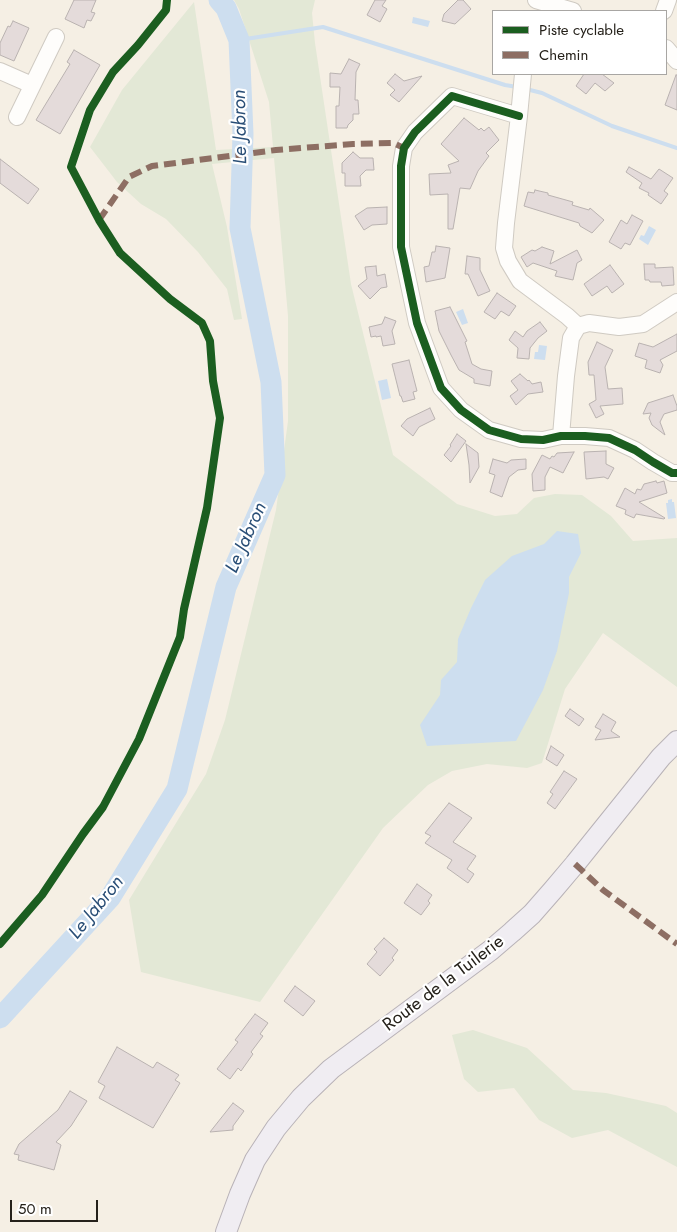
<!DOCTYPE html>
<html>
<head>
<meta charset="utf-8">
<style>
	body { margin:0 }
	#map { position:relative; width:677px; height:1232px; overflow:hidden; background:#f5efe4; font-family:Jost,sans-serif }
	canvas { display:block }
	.legend { position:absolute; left:492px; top:10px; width:175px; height:65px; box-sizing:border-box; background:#fff; border:1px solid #a8a6a3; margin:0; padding:6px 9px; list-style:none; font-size:15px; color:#25211a }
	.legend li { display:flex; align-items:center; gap:10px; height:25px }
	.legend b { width:25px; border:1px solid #a8a6a3 }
	.scale { position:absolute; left:10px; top:1200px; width:88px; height:22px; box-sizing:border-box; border:2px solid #25211a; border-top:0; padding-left:6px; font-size:15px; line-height:18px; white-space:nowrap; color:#25211a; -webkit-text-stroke:4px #fff; paint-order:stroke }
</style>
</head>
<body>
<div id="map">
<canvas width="677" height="1232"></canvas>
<ul class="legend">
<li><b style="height:6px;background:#1b5e20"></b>Piste cyclable</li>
<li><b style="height:6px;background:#8d6e63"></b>Chemin</li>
</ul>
<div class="scale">50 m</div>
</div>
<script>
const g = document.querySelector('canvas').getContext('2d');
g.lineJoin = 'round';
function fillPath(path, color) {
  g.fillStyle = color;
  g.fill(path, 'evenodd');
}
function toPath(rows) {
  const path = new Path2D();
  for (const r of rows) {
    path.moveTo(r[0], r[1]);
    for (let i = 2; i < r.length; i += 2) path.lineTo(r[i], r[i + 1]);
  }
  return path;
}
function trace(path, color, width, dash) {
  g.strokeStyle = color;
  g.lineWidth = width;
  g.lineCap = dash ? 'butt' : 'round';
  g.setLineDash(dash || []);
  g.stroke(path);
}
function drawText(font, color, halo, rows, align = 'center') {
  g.font = font + ' Jost,sans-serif';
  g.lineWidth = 4.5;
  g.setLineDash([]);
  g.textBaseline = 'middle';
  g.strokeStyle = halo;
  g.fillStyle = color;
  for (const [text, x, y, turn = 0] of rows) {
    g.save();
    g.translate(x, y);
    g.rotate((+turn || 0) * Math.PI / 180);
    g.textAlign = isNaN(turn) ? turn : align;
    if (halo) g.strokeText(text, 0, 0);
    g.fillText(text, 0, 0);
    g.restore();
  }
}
const green = toPath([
	[234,0,315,0,312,13,315,43,351,284,393,455,457,504,495,516,517,514,534,498,555,494,582,495,611,516,633,541,677,538,677,687,603,633,565,689,542,763,527,768,487,764,452,771,428,785,383,828,260,1002,141,972,129,900,206,774,225,720,276,510,288,421,288,316,274,158,212,164,227,227,242,319,234,320,227,289,198,252,166,219,141,204,117,182,90,147,122,90,194,2,216,150,273,147,269,102,239,9],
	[473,1030,527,1048,573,1090,606,1093,666,1106,677,1113,677,1167,608,1130,572,1138,539,1120,514,1088,478,1092,464,1079,452,1035]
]);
const water = toPath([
	[413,17,430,21,428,27,412,23],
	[649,226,656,230,648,245,639,239,641,235,644,236],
	[463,309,468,323,462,325,456,312],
	[539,345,547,346,545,360,534,359,535,352,538,352],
	[387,379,391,398,382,400,378,381],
	[672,499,672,502,674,502,676,518,668,519,666,503,668,503,668,500],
	[557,531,578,534,581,553,569,577,569,593,557,651,543,690,516,741,427,746,420,725,440,695,441,680,457,662,458,639,471,608,485,580,512,556,544,544]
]);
const stream = toPath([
	[239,40,323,27,505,85,517,87],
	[526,89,542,93,612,126,677,148]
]);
const river = toPath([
	[0,1018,110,898,177,789,226,587,275,475,271,382,240,228,243,134,239,40,226,8,219,0]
]);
const building = toPath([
	[74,0,96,0,91,12,95,13,91,21,87,20,84,28,65,19,74,0],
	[375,0,386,0,382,6,387,9,380,22,367,15,375,0],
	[458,0,463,0,471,9,455,24,442,21,444,14,458,0],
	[13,21,29,28,14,61,0,55,0,43,8,26,10,27,13,21],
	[74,50,100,65,60,134,36,120,70,64,67,62,74,50],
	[349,59,360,64,356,72,355,100,358,100,359,114,353,114,353,120,348,125,347,128,336,128,336,106,339,106,340,87,330,87,330,73,341,74,349,59],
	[395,74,404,81,422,76,399,102,390,95,395,90,387,83,395,74],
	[584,74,602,74,614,83,605,91,595,83,586,94,576,86,584,74],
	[676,75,677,75,677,110,665,105,676,75],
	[464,118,479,130,481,128,484,131,489,127,499,140,486,153,489,156,478,171,470,189,460,188,453,229,448,229,448,194,430,195,429,174,451,173,448,165,459,161,441,144,464,118],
	[353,152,360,158,373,158,374,170,366,170,360,176,361,186,345,186,345,173,342,173,342,163,353,152],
	[0,159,39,189,28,204,0,183,0,159],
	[629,167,651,179,659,169,673,178,664,191,668,194,661,204,648,195,649,193,639,188,642,183,626,172,629,167],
	[535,190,548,193,548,195,573,202,572,205,589,210,590,208,604,220,592,233,580,226,579,223,524,206,528,192,534,193,535,190],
	[387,207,387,224,372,225,364,230,355,216,367,208,387,207],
	[632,215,643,221,630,245,625,243,621,249,609,242,621,220,627,224,632,215],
	[436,246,450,248,445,278,426,282,424,267,429,266,432,252,435,252,436,246],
	[542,247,554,251,550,264,577,250,582,260,577,263,573,280,555,276,557,271,533,263,527,267,521,257,532,250,535,251,542,247],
	[467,256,480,258,480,270,490,291,478,296,468,274,465,274,467,256],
	[644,264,655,264,655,268,673,267,674,285,662,286,661,282,650,282,649,280,645,280,644,264],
	[610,265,624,284,612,293,607,286,592,296,584,284,610,265],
	[376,266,377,276,385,274,387,287,381,288,370,299,358,286,367,279,365,267,376,266],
	[497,293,516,306,509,316,501,311,495,319,484,312,497,293],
	[450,307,467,341,465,342,472,364,481,369,492,371,490,386,474,383,474,379,459,370,451,355,439,331,435,311,450,307],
	[385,317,396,321,392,331,395,344,383,346,381,336,376,337,376,336,371,337,369,327,382,324,385,317],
	[540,322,547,331,538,338,530,348,529,359,517,358,518,348,509,340,515,331,523,337,527,331,540,322],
	[677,334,677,351,660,360,663,365,660,373,645,368,647,360,635,356,639,343,653,347,677,334],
	[597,342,613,350,605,367,608,389,622,388,623,404,600,406,604,414,596,418,589,404,596,400,594,375,589,375,588,362,597,342],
	[409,360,417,391,413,392,415,399,403,402,401,396,400,396,392,364,409,360],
	[520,374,528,381,529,380,532,384,541,382,543,392,528,394,516,405,510,396,518,390,511,381,520,374],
	[673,395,677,406,677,410,664,414,660,422,665,435,652,425,649,418,651,413,643,414,648,403,673,395],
	[430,408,435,419,419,427,413,436,401,426,407,419,430,408],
	[457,434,466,441,451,462,444,455,451,446,450,445,457,434],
	[466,444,478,453,479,467,470,483,469,465,466,444],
	[606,451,606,464,614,468,608,479,604,477,586,479,584,452,606,451],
	[574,452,563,473,550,467,545,477,545,490,533,491,532,474,542,455,550,459,552,456,554,457,557,453,574,452],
	[493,459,507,463,511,460,526,459,526,469,518,470,509,477,502,497,490,492,495,475,489,473,493,459],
	[656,481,657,483,664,481,667,493,639,502,665,518,664,519,636,514,634,518,625,514,626,510,616,506,625,488,635,494,637,489,641,490,644,484,656,481],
	[570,709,584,719,579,726,565,716,570,709],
	[603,714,616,722,611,731,620,737,595,740,601,730,595,727,603,714],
	[551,746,564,755,557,766,546,759,551,746],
	[564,771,577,779,555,809,547,803,553,794,550,792,564,771],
	[449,803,472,818,453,842,476,856,467,869,474,874,468,883,447,868,452,860,425,843,431,836,425,833,449,803],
	[417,884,432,895,428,901,430,903,421,915,404,903,417,884],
	[384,938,398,950,392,958,394,960,380,976,367,964,377,952,374,949,384,938],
	[295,986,315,1001,303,1016,284,1001,295,986],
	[255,1014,268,1023,260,1034,263,1036,251,1052,253,1054,241,1071,238,1068,230,1079,217,1069,238,1042,235,1040,255,1014],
	[117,1047,153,1068,157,1062,179,1075,175,1080,180,1083,153,1128,99,1098,105,1086,98,1082,117,1047],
	[70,1091,87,1101,71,1126,56,1142,61,1145,54,1170,18,1160,19,1155,14,1154,19,1144,58,1110,70,1091],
	[233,1103,244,1111,233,1126,233,1130,210,1132,233,1103]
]);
const minor = toPath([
	[536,0,573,11],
	[664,11,668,0],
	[666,48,677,61],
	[0,71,32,85],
	[523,74,519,116,506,223,504,248,508,261,520,281,567,316,578,326,571,338,566,376,561,436],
	[519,116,452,96,415,132,404,148,401,166,401,247,417,323,441,388,461,410,489,430,521,439,543,440,561,436,585,436,609,438,635,450,653,462,672,473,677,473],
	[17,117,56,37],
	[578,326,589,323,619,327,643,324,677,302]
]);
const major = toPath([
	[226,1232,240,1194,255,1160,276,1128,301,1098,331,1069,491,950,512,932,532,914,553,890,575,864,661,757,677,741]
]);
const quiet = toPath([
	[99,220,129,177,152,166,276,150,353,144,393,143,404,148],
	[575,864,603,890,677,944]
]);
const cycleway = toPath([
	[519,116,452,96,415,132,404,148,401,166,401,247,417,323,441,388,461,410,489,430,521,439,543,440,561,436,585,436,609,438,635,450,653,462,672,473,677,473],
	[0,944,42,895,83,834,103,807,139,739,180,637,184,609,207,508,220,418,213,381,210,341,202,323,170,299,120,253,99,220,71,167,90,110,113,72,138,45,166,10,167,0]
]);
const streetNames = [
	["Route de la Tuilerie",444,984,-37]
];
const waterNames = [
	["Le Jabron",241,127,-91],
	["Le Jabron",247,538,-66],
	["Le Jabron",97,908,-51]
];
fillPath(green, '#e3e8d6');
fillPath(water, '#cddeef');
trace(stream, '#cddeef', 4);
trace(river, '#cddeef', 21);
fillPath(building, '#e4dbda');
trace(building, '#b9b2b0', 1);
trace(minor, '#cfcac2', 18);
trace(major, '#b8b2b7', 22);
trace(minor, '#fefdfb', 16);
trace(major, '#f0edf2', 20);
trace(quiet, '#8d6e63', 6, [12, 6]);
trace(cycleway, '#1b5e20', 8);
drawText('18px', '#25211a', '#fff', streetNames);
drawText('italic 19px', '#294e76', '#fff', waterNames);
</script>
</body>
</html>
